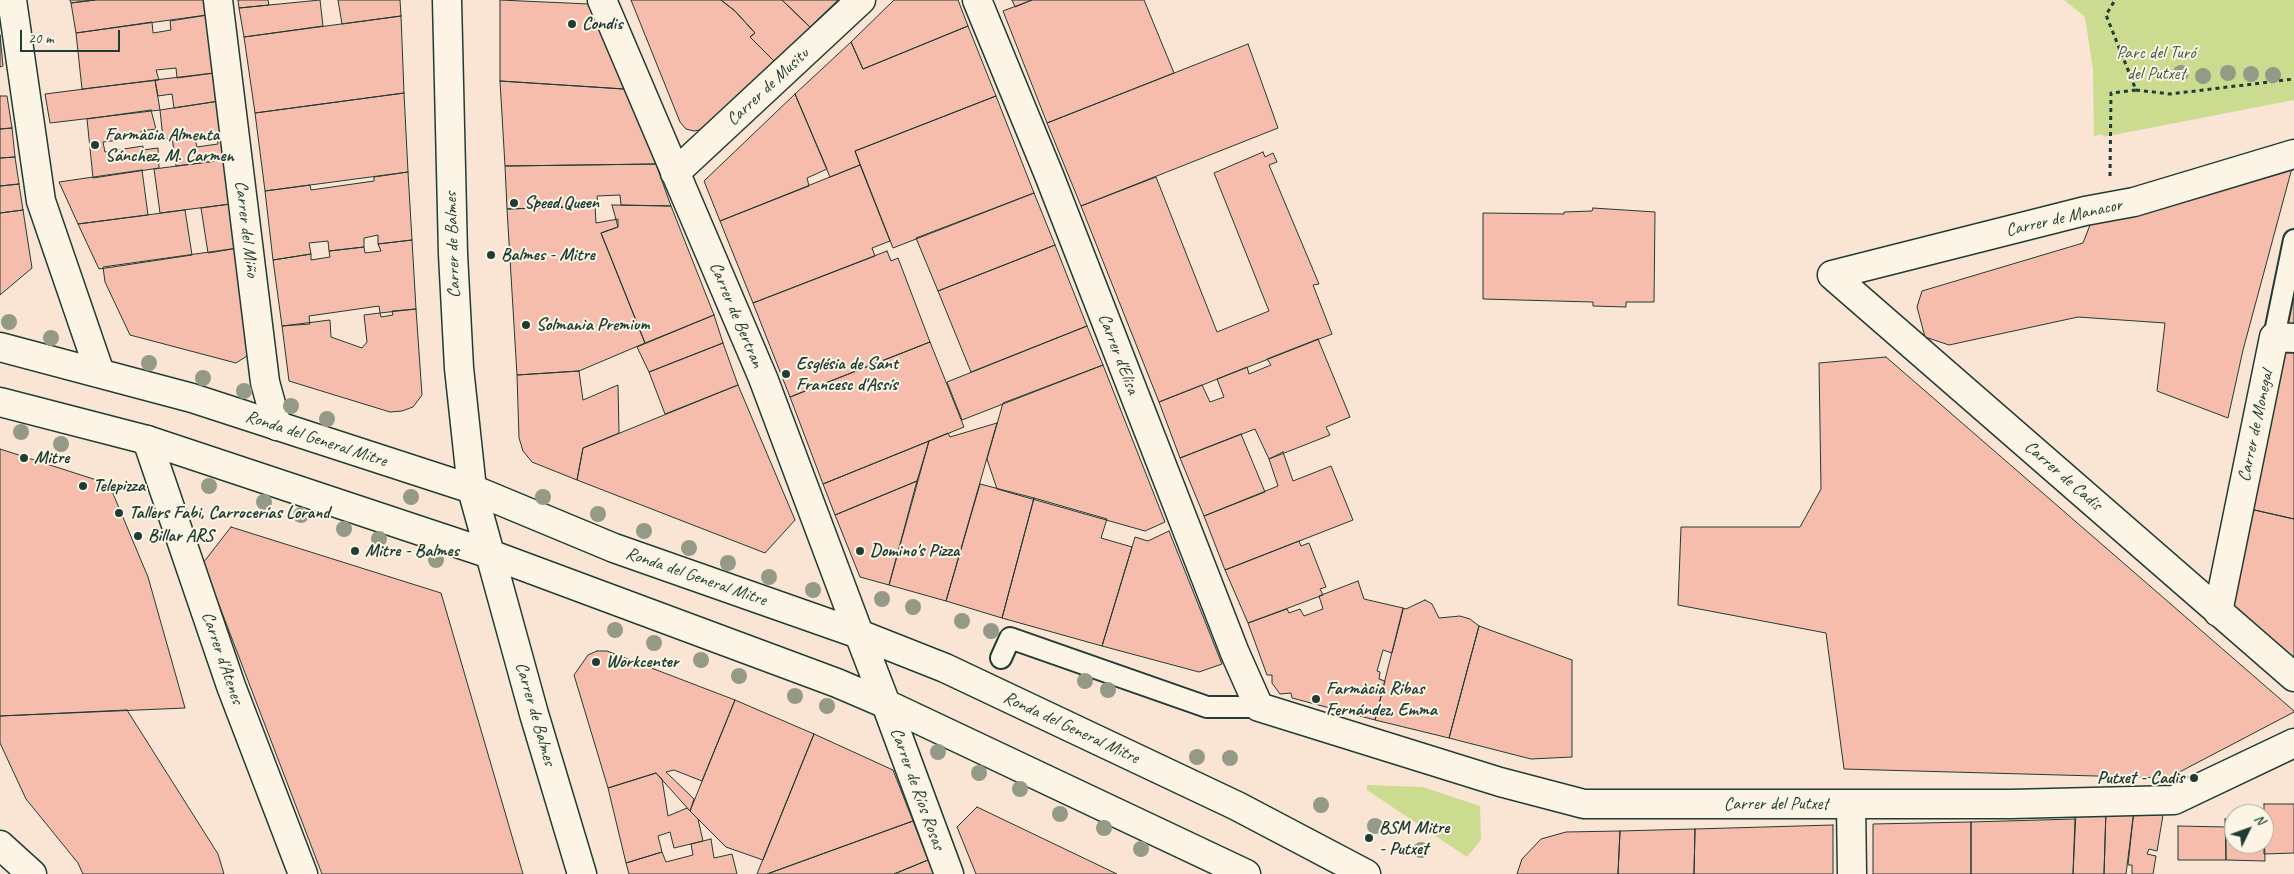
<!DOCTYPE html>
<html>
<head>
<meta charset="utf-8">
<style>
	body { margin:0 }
	#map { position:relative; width:2294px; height:874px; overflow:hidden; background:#fae4d4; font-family:Caveat,sans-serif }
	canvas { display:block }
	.north { position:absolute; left:2224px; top:804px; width:50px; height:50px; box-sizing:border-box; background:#fcf5e5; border:1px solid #a4ab9e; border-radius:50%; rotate:48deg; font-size:14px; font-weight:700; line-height:20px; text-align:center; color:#1f3d34 }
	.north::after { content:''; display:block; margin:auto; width:18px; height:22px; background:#1f3d34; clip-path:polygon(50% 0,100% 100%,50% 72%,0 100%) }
	.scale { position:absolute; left:20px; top:30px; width:100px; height:22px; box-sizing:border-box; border:2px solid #1f3d34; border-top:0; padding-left:6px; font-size:15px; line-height:18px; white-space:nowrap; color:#1f3d34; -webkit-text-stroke:4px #fcf5e5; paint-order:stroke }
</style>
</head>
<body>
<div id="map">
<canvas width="2294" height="874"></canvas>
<div class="north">N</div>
<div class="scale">20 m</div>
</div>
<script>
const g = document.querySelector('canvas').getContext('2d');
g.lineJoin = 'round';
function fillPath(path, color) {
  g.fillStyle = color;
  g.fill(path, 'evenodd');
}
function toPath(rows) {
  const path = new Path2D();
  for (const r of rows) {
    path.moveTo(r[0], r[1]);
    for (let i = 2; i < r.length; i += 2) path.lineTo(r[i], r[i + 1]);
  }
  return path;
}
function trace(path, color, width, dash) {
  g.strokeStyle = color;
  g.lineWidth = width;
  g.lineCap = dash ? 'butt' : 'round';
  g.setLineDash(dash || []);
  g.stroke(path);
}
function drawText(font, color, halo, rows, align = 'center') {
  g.font = font + ' Caveat,sans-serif';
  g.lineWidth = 4;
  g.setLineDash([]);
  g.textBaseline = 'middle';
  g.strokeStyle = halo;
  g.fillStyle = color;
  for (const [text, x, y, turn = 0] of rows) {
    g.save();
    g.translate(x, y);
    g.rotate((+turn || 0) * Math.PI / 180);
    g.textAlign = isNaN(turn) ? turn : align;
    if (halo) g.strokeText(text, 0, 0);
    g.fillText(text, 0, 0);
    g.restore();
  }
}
const green = toPath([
	[2064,0,2294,0,2294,100,2103,137,2103,134,2094,136,2093,69,2085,17],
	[1367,785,1423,787,1480,806,1481,840,1467,857,1367,790]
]);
const building = toPath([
	[70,0,95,0,71,3,70,0],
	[95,0,212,0,214,14,76,33,71,3,95,0],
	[238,0,268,0,269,5,239,8,238,0],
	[320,0,323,26,244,37,239,8,320,0],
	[338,0,400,0,401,16,342,24,338,0],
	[500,0,589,4,624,89,500,81,500,0],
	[631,0,721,0,735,11,755,33,750,37,775,62,704,129,694,131,686,129,680,122,631,0],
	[721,0,782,0,810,27,775,62,750,37,755,33,735,11,721,0],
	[782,0,838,0,810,27,782,0],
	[894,0,958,0,968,26,863,69,851,42,894,0],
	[1012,0,1032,0,1015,7,1012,0],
	[1032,0,1144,0,1174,73,1047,123,1003,11,1032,0],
	[214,14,222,72,177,78,176,68,156,70,159,80,82,89,76,33,152,22,153,33,171,30,170,21,214,14],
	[401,16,404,93,255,113,244,37,401,16],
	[968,26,996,96,855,151,860,165,830,177,795,94,851,42,863,69,968,26],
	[0,35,3,66,0,67,0,35],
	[1248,44,1278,128,1081,206,1047,123,1248,44],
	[222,72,226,100,174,108,172,94,158,96,155,80,222,72],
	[155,80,160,110,50,123,45,94,155,80],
	[500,81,624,89,656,164,505,166,500,81],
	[404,93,408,172,265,191,255,113,404,93],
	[795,94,827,169,807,178,809,186,720,221,704,181,795,94],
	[0,96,7,96,12,128,0,129,0,96],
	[996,96,1034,193,893,248,855,151,996,96],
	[226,100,229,131,163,139,160,110,226,100],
	[151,110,156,129,141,131,142,136,128,139,127,136,118,137,119,140,103,142,105,152,143,146,143,150,158,148,159,168,93,178,87,119,151,110],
	[12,128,15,157,0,158,0,129,12,128],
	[229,131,232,159,176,166,172,137,194,135,197,147,218,144,216,133,229,131],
	[1263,152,1265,157,1273,153,1277,162,1269,165,1319,284,1313,285,1332,334,1159,402,1081,206,1156,177,1217,332,1269,311,1214,173,1263,152],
	[15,157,19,184,0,186,0,158,15,157],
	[232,159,238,203,160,213,154,169,232,159],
	[656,164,671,206,621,205,620,195,597,196,598,206,507,209,505,166,656,164],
	[860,165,890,241,872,248,875,256,753,303,720,221,860,165],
	[2292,168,2243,350,2228,418,2157,391,2165,323,2078,317,1949,345,1925,337,1917,307,1922,291,2083,243,2090,225,2119,214,2292,168],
	[142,170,148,215,78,224,59,182,142,170],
	[408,172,412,240,378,244,378,235,364,238,364,247,329,251,328,241,309,243,311,254,273,260,265,191,310,185,311,190,374,181,374,177,408,172],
	[19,184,23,210,0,213,0,186,19,184],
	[1034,193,1055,245,938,291,916,238,1034,193],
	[238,203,245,247,208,253,201,208,238,203],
	[612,205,671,206,714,315,645,343,601,233,618,227,612,205],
	[595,206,596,223,618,219,618,227,601,233,645,343,579,371,517,375,507,209,595,206],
	[1593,208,1655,212,1654,302,1626,302,1626,307,1593,306,1593,302,1483,299,1483,213,1564,214,1564,212,1592,211,1593,208],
	[23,210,32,268,0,295,0,213,23,210],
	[185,210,192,255,99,269,78,224,185,210],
	[412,240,416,309,380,313,379,306,309,316,310,324,282,326,273,260,311,254,311,260,330,257,329,251,364,247,365,253,381,251,378,244,412,240],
	[1055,245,1087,326,971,372,938,291,1055,245],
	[245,247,258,349,236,363,130,335,105,282,103,267,245,247],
	[887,251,891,261,898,258,930,342,790,397,753,303,887,251],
	[2294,262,2294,328,2282,328,2294,262],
	[416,309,422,395,413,407,402,411,390,412,289,381,282,326,330,320,331,337,362,348,367,342,364,315,380,313,381,317,393,315,392,311,416,309],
	[714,315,723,343,649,372,637,347,714,315],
	[1087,326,1103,365,962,420,947,382,1087,326],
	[1318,339,1350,417,1326,427,1330,435,1269,459,1255,429,1180,458,1159,402,1202,385,1210,402,1224,397,1217,379,1247,367,1249,374,1271,365,1267,359,1318,339],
	[930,342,964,427,823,484,790,397,930,342],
	[723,343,738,385,665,414,649,372,723,343],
	[2281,353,2294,353,2294,519,2250,509,2281,353],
	[1886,357,2294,711,2294,712,2168,778,1844,769,1826,633,1678,605,1681,527,1800,527,1821,489,1819,363,1886,357],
	[1103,365,1165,522,1145,531,997,489,987,459,1003,403,1103,365],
	[579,371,583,400,618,385,619,433,583,448,577,480,532,462,523,451,519,438,517,375,579,371],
	[738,385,795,520,765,553,577,480,583,448,738,385],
	[997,423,946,601,889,585,929,441,948,433,950,437,997,423],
	[1241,434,1265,492,1204,516,1180,458,1241,434],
	[929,441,917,481,835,515,823,484,929,441],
	[0,449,109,484,148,577,185,708,0,716,0,449],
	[1283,452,1293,481,1331,466,1353,520,1225,570,1204,516,1278,486,1269,459,1283,452],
	[917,481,889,585,860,577,835,515,917,481],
	[980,484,1034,498,1002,618,946,601,980,484],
	[1034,498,1107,519,1101,538,1132,547,1102,646,1002,618,1034,498],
	[2250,509,2294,519,2294,669,2230,611,2250,509],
	[231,527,441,593,523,874,322,874,203,563,231,527],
	[1169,531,1222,664,1199,672,1102,646,1135,537,1148,541,1169,531],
	[1299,541,1301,546,1309,543,1326,587,1320,589,1323,595,1248,623,1225,570,1299,541],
	[1358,581,1364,599,1403,608,1403,610,1392,653,1383,650,1377,671,1380,672,1379,679,1385,681,1375,720,1292,698,1291,693,1280,694,1272,683,1272,675,1267,675,1248,623,1287,609,1289,613,1300,609,1304,616,1323,609,1319,596,1358,581],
	[1425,600,1432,604,1439,618,1460,616,1470,619,1479,626,1449,738,1375,720,1403,608,1406,609,1425,600],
	[1479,626,1572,660,1572,757,1531,759,1449,738,1479,626],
	[597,651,607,651,735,700,702,781,674,770,666,772,694,799,690,811,656,773,608,788,574,675,588,655,597,651],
	[735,700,814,734,763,860,726,847,690,811,735,700],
	[127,710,218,854,224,874,83,874,78,863,26,799,0,743,0,716,127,710],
	[814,734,893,770,913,821,767,874,757,874,814,734],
	[656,773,662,779,668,816,687,808,698,819,703,841,674,848,670,832,658,836,662,852,626,863,608,788,656,773],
	[2264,804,2294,804,2294,853,2264,854,2264,804],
	[977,807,1117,874,976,874,957,827,977,807],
	[2164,809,2157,851,2149,849,2147,854,2156,856,2153,874,2132,874,2132,865,2128,865,2134,810,2164,809],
	[2106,810,2104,874,2073,874,2076,812,2106,810],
	[2106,810,2134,810,2126,874,2104,874,2106,810],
	[2075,819,2073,874,1971,874,1971,822,2075,819],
	[2225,819,2234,819,2234,844,2264,844,2264,820,2265,861,2226,860,2225,819],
	[913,821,928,860,894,874,767,874,913,821],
	[1971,822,1971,874,1873,874,1873,824,1971,822],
	[1833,825,1833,874,1694,874,1695,829,1833,825],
	[2178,826,2226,827,2226,860,2178,860,2178,826],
	[1695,829,1694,874,1618,874,1620,831,1695,829],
	[1620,831,1618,874,1517,874,1522,859,1541,839,1566,832,1620,831],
	[711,839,714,858,732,854,737,874,629,874,626,863,662,852,666,862,693,855,691,844,711,839],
	[928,860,934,874,894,874,928,860]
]);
const path = toPath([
	[2136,90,2170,94,2294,79],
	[2110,176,2111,93,2136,90,2106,15,2115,0]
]);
const lane = toPath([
	[2274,337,2294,240],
	[1001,658,1010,638,1207,707,1259,707]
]);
const street = toPath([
	[12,0,41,201,100,373],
	[218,0,265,382,277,426],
	[602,0,763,378,859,634],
	[977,0,1049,175,1235,653,1259,707,1500,782,1584,804,2011,804,2174,800,2294,743],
	[675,173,861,0],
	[1832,275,2294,677],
	[1832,275,2085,211,2134,202,2294,154],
	[147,440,231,686,303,874],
	[2218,612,2274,337,2294,338],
	[886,704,949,874],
	[1851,804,1852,874],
	[0,845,32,874]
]);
const secondary = toPath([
	[447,0,453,254,459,368,472,489],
	[490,554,534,714,582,874]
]);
const primary = toPath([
	[0,347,192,398,472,489,614,548,859,634,945,668,1237,806,1366,874],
	[0,402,147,440,490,554,837,683,886,704,1246,874],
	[472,489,490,554],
	[859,634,886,704]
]);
const trees = [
	[2181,73],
	[2228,73],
	[2251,74],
	[2273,75],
	[2203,76],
	[9,322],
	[51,338],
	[149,363],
	[203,378],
	[244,391],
	[291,406],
	[327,419],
	[21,432],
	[61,444],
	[209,486],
	[411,497],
	[543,497],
	[264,502],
	[598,514],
	[301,515],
	[344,529],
	[644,531],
	[379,539],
	[689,548],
	[436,560],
	[728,563],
	[769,577],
	[813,590],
	[882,599],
	[913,607],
	[962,621],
	[615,630],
	[991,631],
	[654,643],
	[701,660],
	[739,676],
	[1085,681],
	[1108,690],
	[795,696],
	[827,706],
	[938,752],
	[1197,757],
	[1230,758],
	[979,773],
	[1020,789],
	[1321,805],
	[1060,814],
	[1375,826],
	[1104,828],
	[1141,849],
	[1421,850]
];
const markers = [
	[572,24,5,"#1f3d34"],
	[95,145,5,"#1f3d34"],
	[514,203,5,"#1f3d34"],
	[491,255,5,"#1f3d34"],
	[526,325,5,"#1f3d34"],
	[786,374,5,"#1f3d34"],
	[24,458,5,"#1f3d34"],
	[83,486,5,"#1f3d34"],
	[119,513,5,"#1f3d34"],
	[138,536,5,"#1f3d34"],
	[355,551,5,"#1f3d34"],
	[860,551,5,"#1f3d34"],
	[596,662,5,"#1f3d34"],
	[1316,699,5,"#1f3d34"],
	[2194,778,5,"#1f3d34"],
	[1369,838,5,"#1f3d34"]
];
const poiNames = [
	["Condis",582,24],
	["Farmàcia Almenta",105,135],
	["Sánchez, M. Carmen",105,156],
	["Speed Queen",524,203],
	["Balmes - Mitre",501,255],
	["Solmania Premium",536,325],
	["Església de Sant",796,364],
	["Francesc d'Assís",796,385],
	["Mitre",34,458],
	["Telepizza",93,486],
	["Tallers Fabi, Carrocerías Lorand",129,513],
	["Billar ARS",148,536],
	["Mitre - Balmes",365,551],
	["Domino's Pizza",870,551],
	["Workcenter",606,662],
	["Farmàcia Ribas",1326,689],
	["Fernández, Emma",1326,710],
	["Putxet - Cadis",2184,778,"right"],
	["BSM Mitre",1379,828],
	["- Putxet",1379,849]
];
const parkNames = [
	["Parc del Turó",2156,53],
	["del Putxet",2156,74]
];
const streetNames = [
	["Carrer de Musitu",768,87,-43],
	["Carrer de Manacor",2064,218,-13],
	["Carrer del Miño",246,229,83],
	["Carrer de Balmes",453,245,-92],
	["Carrer de Bertran",736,315,67],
	["Carrer d'Elisa",1118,354,69],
	["Carrer de Monegal",2256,426,-78],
	["Ronda del General Mitre",316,439,18],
	["Carrer de Cadis",2063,476,41],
	["Ronda del General Mitre",696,577,19],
	["Carrer d'Atenes",222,658,71],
	["Carrer de Balmes",535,714,74],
	["Ronda del General Mitre",1071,728,25],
	["Carrer de Ríos Rosas",917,789,70],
	["Carrer del Putxet",1776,804]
];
fillPath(green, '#cbdc90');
fillPath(building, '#f6bdad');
trace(building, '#1f3d34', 1);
trace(lane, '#1f3d34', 24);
trace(street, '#1f3d34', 31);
trace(secondary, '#1f3d34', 31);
trace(primary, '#1f3d34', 31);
trace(path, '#1f3d34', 3, [4, 4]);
trace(lane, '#fcf5e5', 20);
trace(street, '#fcf5e5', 28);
trace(secondary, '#fcf5e5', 28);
trace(primary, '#fcf5e5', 28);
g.fillStyle = '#949a86';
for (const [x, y] of trees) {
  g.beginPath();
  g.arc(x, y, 8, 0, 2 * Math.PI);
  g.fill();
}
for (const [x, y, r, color] of markers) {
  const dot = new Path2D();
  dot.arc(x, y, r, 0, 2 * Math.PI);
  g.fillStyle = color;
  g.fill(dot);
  trace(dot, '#fcf5e5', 2);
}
drawText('bold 18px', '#1f3d34', '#fcf5e5', poiNames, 'left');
drawText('18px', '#415d46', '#fcf5e5', parkNames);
drawText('18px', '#1f3d34', '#fcf5e5', streetNames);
</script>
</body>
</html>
